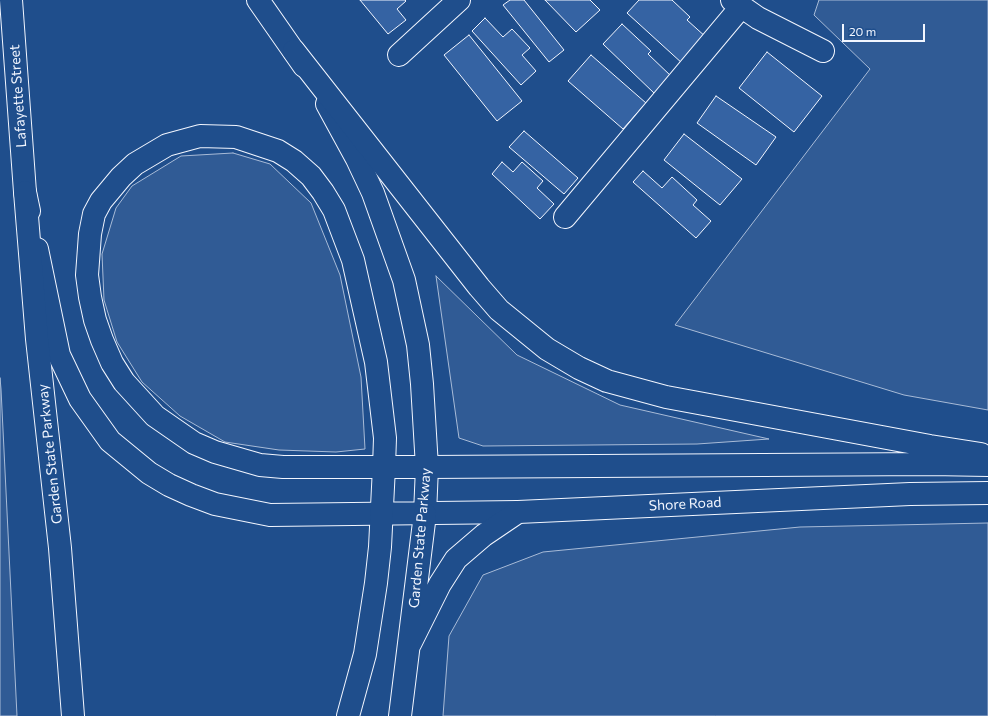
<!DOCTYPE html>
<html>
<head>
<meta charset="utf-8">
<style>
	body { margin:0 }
	#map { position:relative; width:988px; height:716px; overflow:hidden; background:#1f4e8c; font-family:Commissioner,sans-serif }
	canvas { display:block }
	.scale { position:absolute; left:842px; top:24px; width:83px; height:18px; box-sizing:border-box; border:2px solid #f2f6ff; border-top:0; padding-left:5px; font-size:12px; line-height:14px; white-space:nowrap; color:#f2f6ff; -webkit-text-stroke:3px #1f4e8c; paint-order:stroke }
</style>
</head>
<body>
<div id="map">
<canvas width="988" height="716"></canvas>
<div class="scale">20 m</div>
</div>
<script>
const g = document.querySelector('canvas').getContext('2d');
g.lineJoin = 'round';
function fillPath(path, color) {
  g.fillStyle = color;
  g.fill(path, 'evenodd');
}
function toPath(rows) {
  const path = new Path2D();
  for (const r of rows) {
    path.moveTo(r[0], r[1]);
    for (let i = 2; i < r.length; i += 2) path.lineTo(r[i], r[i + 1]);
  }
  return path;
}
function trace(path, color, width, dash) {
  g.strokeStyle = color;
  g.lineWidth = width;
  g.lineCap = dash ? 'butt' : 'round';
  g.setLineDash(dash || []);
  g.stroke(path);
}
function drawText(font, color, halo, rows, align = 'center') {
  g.font = font + ' Commissioner,sans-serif';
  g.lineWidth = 3;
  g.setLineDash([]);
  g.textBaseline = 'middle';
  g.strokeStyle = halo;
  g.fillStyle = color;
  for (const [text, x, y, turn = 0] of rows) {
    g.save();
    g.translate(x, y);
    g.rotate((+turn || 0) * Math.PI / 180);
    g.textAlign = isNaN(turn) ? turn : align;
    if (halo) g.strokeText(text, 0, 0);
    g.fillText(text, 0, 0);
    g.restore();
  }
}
const built = toPath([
	[819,0,988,0,988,410,904,395,675,325,870,69,814,15,819,0],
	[233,153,270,164,311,203,340,275,361,377,365,449,336,452,279,450,225,442,180,416,142,382,117,342,104,300,102,254,116,208,132,186,181,156,233,153],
	[436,276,517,355,620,405,769,439,697,444,483,446,459,438,436,276],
	[0,378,1,389,17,716,0,716,0,378],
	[988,523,988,716,443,716,449,636,483,575,543,552,800,527,988,523]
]);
const building = toPath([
	[360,0,405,0,406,1,397,9,406,20,388,34,360,0],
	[510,0,524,0,564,50,549,62,503,5,510,0],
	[545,0,590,0,600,10,576,32,545,0],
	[639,0,672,0,690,17,687,20,707,38,683,64,627,13,639,0],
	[485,18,503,37,512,29,530,48,522,55,536,71,521,85,472,31,485,18],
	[622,24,651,51,648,54,672,77,655,94,603,44,622,24],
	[469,35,522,101,497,121,444,55,469,35],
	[767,52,822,96,794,132,739,88,767,52],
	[591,55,646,103,623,129,568,81,591,55],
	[716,96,776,137,756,165,697,123,716,96],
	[524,131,578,178,564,194,509,147,524,131],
	[684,134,742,179,720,205,664,160,684,134],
	[502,162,513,172,522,162,543,181,537,188,554,204,540,219,492,174,502,162],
	[643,171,662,188,672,177,697,200,693,205,711,221,696,238,633,182,643,171]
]);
const minor = toPath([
	[732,0,758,18,823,51],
	[399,55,459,0],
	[565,217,741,7]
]);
const major = toPath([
	[11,0,25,192,29,211],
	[258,0,304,66],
	[327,104,357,159,373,193,404,280,418,345,422,384,427,467,425,514],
	[37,249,59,355,80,399,110,441,149,473,169,485,191,495,215,504,270,515,518,512]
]);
const highway = toPath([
	[294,51,479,287,499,310,547,349,579,368,607,381,666,397,930,446,981,454],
	[25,192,37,339,60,548,73,716],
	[410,644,440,584,456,559,484,535,518,512,910,494,988,493],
	[348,716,365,654,376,583,380,547,384,467,385,438,376,362,353,260,334,210,323,192,311,176,294,161,278,151,236,137,200,136,167,145,135,164,121,177,101,201,94,214,90,234,87,275,90,297,95,320,102,340,112,363,124,382,155,416,194,443,215,452,260,465,283,467,427,467,931,464,988,465],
	[400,716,425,514]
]);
const streetNames = [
	["Lafayette Street",18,96,-94],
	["Garden State Parkway",50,454,-96],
	["Shore Road",685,504,-3],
	["Garden State Parkway",420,538,-85]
];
fillPath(built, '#305b95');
trace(built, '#a8bbd7', 1);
fillPath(building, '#3563a3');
trace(building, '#f2f6ff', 1);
trace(minor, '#f2f6ff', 24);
trace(major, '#f2f6ff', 24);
trace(highway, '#f2f6ff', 24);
trace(minor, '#1f4e8c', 22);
trace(major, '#1f4e8c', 22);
trace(highway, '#1f4e8c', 22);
drawText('14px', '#f2f6ff', '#1f4e8c', streetNames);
</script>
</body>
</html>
